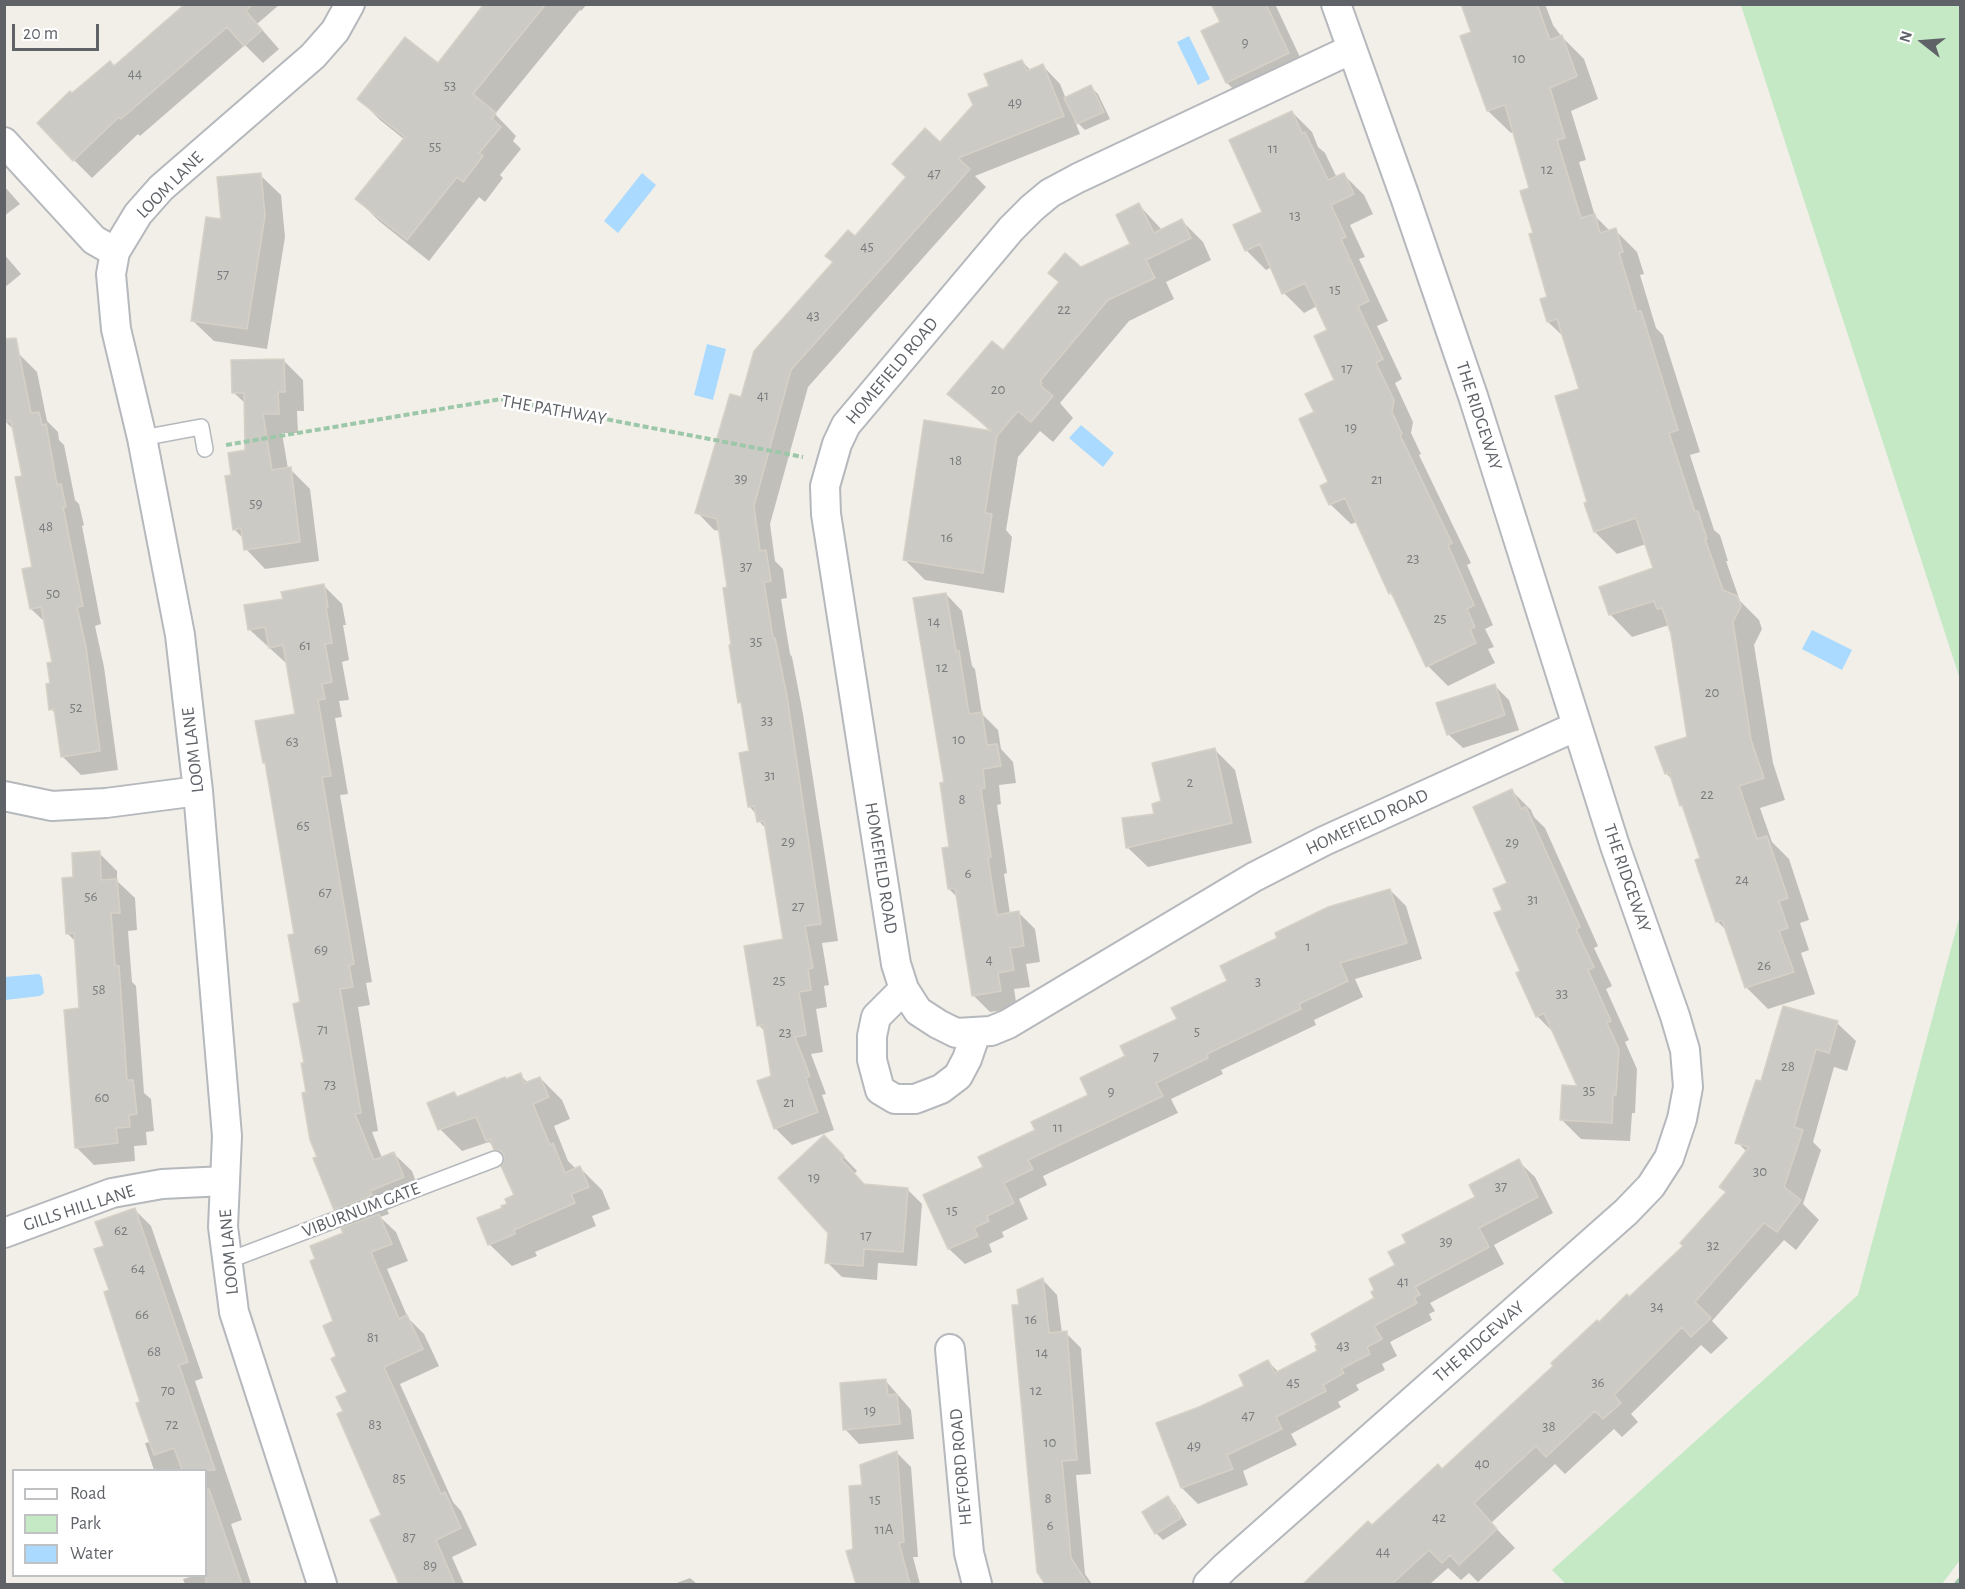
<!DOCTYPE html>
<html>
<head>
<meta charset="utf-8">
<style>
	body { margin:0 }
	#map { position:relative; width:1965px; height:1589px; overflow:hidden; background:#f1efe8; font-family:"Alegreya Sans",sans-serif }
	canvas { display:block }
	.frame { position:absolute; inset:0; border:6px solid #5f6368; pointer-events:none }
	.legend { position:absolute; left:12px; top:1469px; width:195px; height:108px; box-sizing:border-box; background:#fff; border:2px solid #bfc1c3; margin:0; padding:8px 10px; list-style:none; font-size:18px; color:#5f6368 }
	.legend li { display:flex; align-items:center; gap:12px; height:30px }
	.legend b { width:30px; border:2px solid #bfc1c3 }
	.north { position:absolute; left:1893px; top:12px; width:60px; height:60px; -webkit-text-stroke:4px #fff; paint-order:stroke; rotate:287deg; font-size:16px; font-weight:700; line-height:24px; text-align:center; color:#5f6368 }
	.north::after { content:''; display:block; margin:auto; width:21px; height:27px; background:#5f6368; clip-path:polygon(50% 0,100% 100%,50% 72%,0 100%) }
	.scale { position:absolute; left:12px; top:24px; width:87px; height:27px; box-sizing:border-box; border:3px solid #5f6368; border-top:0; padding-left:8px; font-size:18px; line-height:21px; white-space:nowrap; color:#5f6368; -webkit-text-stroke:4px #fff; paint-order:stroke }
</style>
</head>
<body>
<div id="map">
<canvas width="1965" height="1589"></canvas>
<div class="frame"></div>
<ul class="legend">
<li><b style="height:8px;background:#fff"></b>Road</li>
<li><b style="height:16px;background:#c5e8c5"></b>Park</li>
<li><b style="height:16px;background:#aadaff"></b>Water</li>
</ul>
<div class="north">N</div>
<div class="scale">20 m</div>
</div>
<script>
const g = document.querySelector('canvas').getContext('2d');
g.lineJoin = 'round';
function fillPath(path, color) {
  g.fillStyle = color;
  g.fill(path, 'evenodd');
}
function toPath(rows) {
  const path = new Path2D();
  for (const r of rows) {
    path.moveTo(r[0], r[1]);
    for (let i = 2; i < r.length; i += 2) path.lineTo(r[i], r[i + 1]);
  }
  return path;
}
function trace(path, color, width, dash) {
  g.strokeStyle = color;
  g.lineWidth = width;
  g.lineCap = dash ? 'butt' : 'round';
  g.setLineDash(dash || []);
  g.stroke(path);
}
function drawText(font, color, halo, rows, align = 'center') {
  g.font = font + ' "Alegreya Sans",sans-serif';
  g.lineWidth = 5;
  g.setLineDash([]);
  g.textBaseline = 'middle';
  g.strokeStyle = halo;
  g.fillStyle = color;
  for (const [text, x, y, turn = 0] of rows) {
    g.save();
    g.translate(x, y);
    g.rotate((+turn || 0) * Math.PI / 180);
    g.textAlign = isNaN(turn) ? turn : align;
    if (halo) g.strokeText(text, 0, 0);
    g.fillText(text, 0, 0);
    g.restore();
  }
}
const green = toPath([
	[1741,5,1960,5,1960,679,1789,154],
	[1960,915,1960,1560,1942,1584,1566,1584,1552,1570,1858,1295]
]);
const water = toPath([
	[1189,36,1210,79,1198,85,1177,42],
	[642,173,656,185,618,233,604,221],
	[707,344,726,349,713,400,694,395],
	[1081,425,1114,453,1103,467,1069,438],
	[1812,630,1852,650,1842,670,1802,649],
	[39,974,42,977,44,993,40,996,5,1000,5,977]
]);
const shadow = toPath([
	[187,4,279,5,257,24,279,49,263,63,245,45,140,136,138,134,92,178,74,160,72,95,114,68],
	[486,4,587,4,581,11,580,10,495,114,516,136,513,141,521,149,500,175,503,178,485,202,479,197,429,261,379,221,357,199,405,140,380,120,359,99,438,65],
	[1213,4,1275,4,1307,72,1246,101,1227,83,1203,32,1222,23],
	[1462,4,1545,4,1553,25,1562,37,1584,59,1598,99,1571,111,1586,160,1579,162,1595,216,1610,231,1615,230,1637,252,1644,274,1640,275,1656,328,1663,335,1700,452,1690,455,1714,530,1720,535,1728,561,1726,561,1740,601,1759,620,1762,629,1754,645,1773,763,1785,800,1760,808,1772,842,1789,859,1809,920,1800,923,1809,950,1801,953,1815,994,1768,1009,1746,987,1727,931,1717,921,1702,859,1685,809,1682,805,1673,781,1666,773,1689,738,1669,625,1632,637,1610,614,1655,569,1646,544,1617,554,1595,532,1586,504,1589,502,1581,390,1565,338,1548,322,1542,300,1549,298,1535,234,1531,189,1514,131,1511,133,1488,111,1473,33],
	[1022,61,1031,71,1043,66,1060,84,1066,99,1091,87,1098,94,1110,119,1085,130,1074,119,1080,134,975,176,986,187,808,387,770,524,775,561,783,569,787,598,781,599,790,654,792,657,803,714,838,941,822,943,829,985,824,986,827,1007,816,1009,823,1052,811,1054,826,1094,822,1095,834,1130,792,1145,775,1128,772,1077,765,1032,759,1025,785,940,767,830,759,821,757,815,749,806,751,752,743,705,740,702,733,646,729,589,720,531,714,530,697,512,742,399,855,239,991,87],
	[1292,112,1312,132,1318,147,1325,153,1337,178,1344,175,1364,195,1373,214,1350,225,1365,257,1359,259,1388,321,1377,326,1402,379,1395,383,1413,422,1411,433,1421,454,1419,455,1471,563,1467,565,1493,625,1485,629,1494,647,1488,649,1495,663,1448,686,1428,666,1396,599,1390,593,1357,522,1351,524,1331,505,1322,486,1330,483,1316,413,1336,381,1329,331,1317,306,1304,313,1284,293,1272,267,1266,270,1246,250,1264,212],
	[260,175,281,195,285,237,267,349,214,341,193,321,223,221],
	[4,186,20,204,4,216],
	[1139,205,1162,230,1182,221,1203,242,1211,260,1166,282,1174,299,1129,321,1060,403,1073,418,1053,442,1040,431,1018,457,1006,530,1012,537,1004,593,925,580,904,559,992,433,949,393,1003,352,1081,269,1132,245],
	[4,254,21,274,4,288],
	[18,353,37,372,47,421,58,432,59,440,64,445,75,500,79,504,84,525,82,526,101,624,95,626,104,667,118,770,81,775,62,756,56,714,51,709,53,663,46,623,31,609,34,568,23,477,13,429,4,420],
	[283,360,303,380,304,411,297,411,298,433,282,433,288,469,290,469,310,489,319,561,265,569,246,549,244,539,234,529,233,477,247,452,246,404,234,393],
	[324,586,342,604,346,625,343,625,349,660,342,662,349,700,339,701,342,717,335,718,348,794,340,795,372,982,366,983,370,1005,358,1007,378,1131,372,1132,382,1158,393,1153,412,1171,421,1196,387,1210,389,1214,380,1217,396,1232,408,1261,387,1269,408,1318,424,1334,439,1366,400,1384,453,1502,461,1511,477,1545,452,1557,464,1584,398,1584,383,1516,345,1412,349,1393,338,1357,335,1322,317,1259,352,1226,335,1209,319,1158,308,1093,296,935,267,764,264,762,296,715,287,664,250,630,285,600],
	[946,594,962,611,972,666,975,669,982,714,998,730,1001,749,1013,762,1016,783,999,785,1001,804,997,805,1007,873,1004,874,1010,914,1019,913,1035,929,1040,962,1026,964,1030,987,1014,989,1017,1008,990,1012,973,995,958,898,949,889,951,848,946,784],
	[1494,685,1509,700,1519,730,1463,748,1448,734],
	[1215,750,1235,770,1252,843,1148,867,1127,847,1156,815,1163,803],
	[1512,791,1531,810,1534,817,1545,828,1598,946,1594,948,1612,986,1606,989,1629,1040,1625,1042,1637,1069,1635,1113,1632,1113,1630,1141,1581,1139,1562,1120,1579,1088,1554,1033,1537,1016,1504,910,1509,883],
	[99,853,117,871,117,881,135,898,137,930,128,931,132,982,136,986,144,1093,151,1099,154,1131,146,1132,147,1145,134,1146,135,1161,94,1165,76,1147,81,1010,76,942,67,933,75,878],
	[4,866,6,868,5,909,4,909],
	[1390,890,1406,906,1422,959,1355,979,1363,997,1314,1020,1316,1025,1221,1070,1223,1074,1171,1099,1178,1113,1043,1176,1047,1185,1019,1199,1028,1219,1002,1232,1004,1237,989,1244,992,1252,965,1264,949,1249,925,1196,985,1168,1090,1095,1127,1057,1229,982],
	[1837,1023,1856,1041,1847,1071,1834,1067,1813,1142,1821,1150,1803,1204,1819,1220,1796,1250,1784,1240,1712,1321,1728,1338,1711,1354,1701,1345,1631,1414,1638,1422,1622,1437,1614,1429,1565,1474,1555,1464,1491,1523,1515,1548,1478,1582,1469,1573,1461,1580,1448,1568,1430,1584,1303,1584,1368,1523,1372,1527,1442,1471,1685,1246,1727,1193,1747,1152,1737,1142,1762,1083],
	[520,1075,528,1083,540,1078,562,1100,570,1119,554,1126,568,1161,576,1169,580,1168,602,1190,610,1209,592,1216,596,1226,535,1252,537,1256,512,1266,489,1244,503,1209,516,1196,506,1159,489,1142,462,1151,440,1129,454,1094,459,1098],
	[838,1151,857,1171,854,1174,865,1186,908,1190,922,1204,917,1266,878,1263,877,1280,842,1277,827,1262],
	[1518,1161,1535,1177,1553,1213,1494,1245,1504,1264,1430,1303,1435,1311,1429,1314,1432,1320,1390,1342,1397,1356,1382,1364,1385,1370,1356,1385,1359,1390,1338,1402,1341,1407,1291,1434,1297,1445,1243,1471,1248,1485,1198,1504,1182,1488,1199,1409,1246,1386,1268,1361,1279,1373,1319,1352,1376,1298,1397,1266,1408,1243,1477,1197],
	[135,1210,151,1226,203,1378,195,1381,242,1520,231,1524,251,1584,185,1584,183,1579,190,1577,189,1576,206,1576,206,1470,154,1470,145,1443,151,1442,111,1291,106,1246],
	[1043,1280,1057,1295,1062,1333,1066,1333,1081,1348,1091,1474,1076,1475,1085,1574,1092,1584,1047,1584,1038,1571,1020,1306],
	[885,1380,911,1410,914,1439,859,1444,845,1429],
	[897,1453,911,1467,918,1557,913,1557,920,1584,859,1584,851,1551,854,1550,863,1486],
	[1168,1498,1175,1505,1187,1525,1163,1540,1156,1533],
	[690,1578,697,1584,674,1584]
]);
const building = toPath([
	[185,4,253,4,246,11,262,30,244,46,227,27,121,119,119,117,73,161,37,123,70,91,72,93,110,61,114,66,185,4],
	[484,4,546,4,473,94,496,113,492,119,501,127,479,153,483,156,463,182,457,177,407,240,355,199,405,137,357,99,405,37,438,63,484,4],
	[1211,4,1266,4,1289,53,1226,83,1201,31,1220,22,1211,4],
	[1461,4,1537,4,1550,40,1562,35,1577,76,1550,88,1565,138,1557,140,1581,218,1595,214,1600,233,1616,228,1623,252,1619,253,1637,312,1641,311,1678,430,1669,433,1695,512,1698,511,1707,539,1705,539,1723,590,1737,596,1741,606,1733,622,1751,740,1764,778,1739,786,1757,839,1767,836,1788,898,1779,901,1788,928,1779,931,1794,972,1745,988,1722,920,1716,922,1695,860,1700,858,1682,805,1680,806,1669,772,1665,774,1655,747,1687,737,1671,634,1662,608,1657,609,1654,601,1609,615,1599,587,1653,568,1636,518,1594,532,1584,503,1587,502,1555,396,1579,389,1557,319,1547,322,1540,299,1547,297,1529,234,1533,233,1520,191,1529,188,1505,105,1487,111,1460,36,1471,32,1461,4],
	[1022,60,1027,71,1043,64,1064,116,958,158,970,169,791,370,754,506,760,551,766,550,771,581,764,582,773,638,775,638,787,696,821,924,805,926,813,968,808,969,811,990,799,992,806,1035,795,1037,810,1076,806,1078,818,1112,774,1129,757,1081,771,1076,763,1025,757,1026,744,946,783,939,764,821,757,822,754,806,748,807,739,753,749,751,741,702,738,703,729,645,731,645,723,588,727,587,717,519,695,513,730,394,741,397,754,351,833,262,825,256,848,230,855,236,906,177,892,164,925,128,940,142,973,105,968,94,989,86,984,74,1022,60],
	[1091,85,1104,112,1077,124,1064,98,1091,85],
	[1292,111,1302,133,1305,132,1328,180,1344,173,1354,194,1331,205,1346,237,1341,239,1369,301,1358,306,1383,359,1376,363,1394,400,1392,412,1402,434,1400,435,1452,543,1448,545,1474,605,1467,609,1475,627,1470,629,1476,643,1426,667,1391,592,1389,594,1345,498,1329,505,1320,486,1328,482,1299,419,1314,412,1305,394,1334,380,1314,336,1327,330,1305,283,1282,294,1260,244,1245,251,1233,225,1262,212,1229,140,1292,111],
	[261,173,265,216,247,329,191,321,206,217,221,219,217,177,261,173],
	[1139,203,1154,233,1182,219,1191,238,1146,260,1155,278,1108,300,1040,381,1042,383,1040,385,1053,396,1031,422,1018,411,997,436,985,513,992,514,983,573,903,560,924,420,992,431,947,394,992,341,1003,350,1059,282,1048,273,1065,253,1081,267,1130,244,1116,215,1139,203],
	[16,338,31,413,39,412,42,425,46,424,57,485,61,484,66,507,63,507,83,606,77,607,86,647,100,751,61,757,54,709,49,710,46,684,50,683,47,663,52,662,41,607,30,609,22,569,32,567,15,477,22,476,11,421,4,422,4,339,16,338],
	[284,359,285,392,278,392,279,414,263,414,272,470,291,467,300,542,244,550,241,528,233,530,225,476,231,475,228,453,245,450,244,393,232,393,231,360,284,359],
	[324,584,328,607,326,607,332,643,325,644,332,682,322,684,325,699,318,700,331,776,322,777,354,964,349,965,353,987,340,989,361,1113,355,1114,374,1160,394,1152,404,1177,370,1191,372,1195,334,1210,313,1158,317,1157,310,1140,302,1093,306,1092,301,1063,304,1063,293,1004,300,1002,288,935,294,934,265,762,263,763,255,721,295,714,283,645,269,648,265,627,248,630,244,605,283,599,281,592,324,584],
	[946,593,956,651,959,651,969,714,982,712,987,745,997,744,1001,766,983,769,985,788,981,789,991,857,988,858,997,915,1019,911,1024,946,1010,948,1014,970,998,973,1001,991,972,996,955,888,948,889,942,848,949,847,940,783,944,782,913,598,946,593],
	[1495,684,1505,715,1447,735,1436,703,1495,684],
	[1215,748,1232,823,1126,848,1122,818,1154,814,1152,804,1161,801,1152,763,1215,748],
	[1512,789,1521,809,1526,807,1580,927,1576,929,1594,967,1588,970,1611,1021,1607,1023,1619,1049,1616,1095,1613,1095,1612,1123,1560,1120,1562,1085,1577,1086,1544,1013,1536,1017,1516,973,1520,971,1494,913,1502,910,1493,889,1507,883,1473,807,1512,789],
	[100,851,101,880,117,879,120,913,111,913,115,966,119,966,127,1080,133,1080,137,1114,129,1115,130,1127,116,1128,118,1143,75,1148,64,1010,79,1008,74,933,66,934,62,878,73,877,72,853,100,851],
	[1390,889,1407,943,1340,963,1348,981,1299,1004,1301,1009,1207,1054,1208,1058,1156,1083,1163,1096,1028,1160,1033,1169,1004,1183,1014,1203,987,1216,989,1221,974,1228,978,1236,948,1249,923,1195,983,1167,978,1157,1035,1130,1031,1122,1088,1095,1080,1078,1125,1056,1120,1046,1177,1019,1171,1008,1227,981,1220,966,1277,938,1275,933,1328,907,1390,889],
	[1783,1006,1838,1021,1829,1053,1816,1049,1794,1127,1803,1130,1784,1187,1801,1200,1777,1232,1764,1223,1695,1302,1711,1318,1691,1337,1682,1327,1614,1395,1621,1403,1603,1419,1595,1411,1546,1457,1536,1446,1474,1503,1497,1529,1459,1565,1450,1555,1442,1563,1429,1550,1392,1584,1303,1584,1368,1521,1372,1525,1438,1464,1442,1469,1553,1366,1551,1363,1597,1320,1599,1322,1627,1294,1629,1297,1683,1246,1680,1243,1726,1192,1719,1187,1749,1147,1735,1143,1756,1080,1761,1081,1783,1006],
	[521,1073,524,1083,540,1077,549,1097,533,1104,550,1145,553,1143,565,1173,580,1166,589,1187,571,1194,575,1203,514,1230,515,1234,488,1245,477,1218,502,1208,501,1206,507,1204,505,1199,514,1195,501,1166,504,1161,504,1155,501,1151,494,1150,490,1139,486,1141,476,1117,438,1130,427,1103,454,1092,457,1097,505,1077,506,1079,521,1073],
	[824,1135,844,1156,841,1159,864,1184,908,1188,903,1252,864,1249,863,1266,825,1263,828,1233,778,1178,824,1135],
	[1519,1159,1538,1197,1479,1228,1489,1247,1415,1287,1420,1295,1414,1297,1417,1303,1374,1326,1382,1339,1367,1347,1370,1354,1341,1369,1344,1373,1323,1385,1326,1391,1276,1417,1282,1429,1227,1455,1233,1469,1181,1488,1156,1423,1199,1407,1244,1386,1239,1375,1268,1360,1275,1373,1317,1351,1315,1346,1317,1345,1311,1334,1374,1298,1371,1292,1374,1290,1369,1279,1395,1265,1388,1252,1406,1243,1402,1235,1475,1197,1469,1185,1519,1159],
	[135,1208,188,1362,179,1365,215,1470,182,1470,174,1448,154,1455,136,1403,140,1402,104,1292,109,1290,94,1249,104,1246,95,1222,135,1208],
	[379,1214,392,1244,371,1252,399,1319,407,1315,423,1349,384,1367,441,1494,445,1492,461,1528,436,1540,455,1584,399,1584,370,1520,381,1515,337,1414,343,1411,336,1397,347,1392,331,1359,336,1356,323,1326,333,1321,310,1261,315,1259,310,1246,343,1233,341,1228,379,1214],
	[1043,1278,1049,1333,1067,1331,1077,1460,1062,1461,1071,1558,1088,1584,1045,1584,1037,1572,1012,1305,1019,1305,1017,1290,1043,1278],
	[886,1379,888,1395,897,1394,900,1424,843,1430,840,1383,886,1379],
	[897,1451,904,1542,899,1543,910,1584,856,1584,846,1551,853,1549,849,1486,862,1485,860,1465,897,1451],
	[209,1489,234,1561,242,1584,206,1584,206,1490,209,1489],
	[1168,1496,1181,1518,1155,1534,1142,1512,1168,1496]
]);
const path = toPath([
	[226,445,501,399,803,457],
	[1956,1584,1960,1579]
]);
const lane = toPath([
	[142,438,201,427,205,449],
	[227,1261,495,1159]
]);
const street = toPath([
	[1352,49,1078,178,1050,193,1032,208,1011,229,846,425,837,444,825,486,826,514,896,964,904,989,918,1011,938,1024,956,1033,991,1031,1008,1024,1254,877,1324,841,1577,726],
	[4,142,94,240,115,252],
	[4,796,52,806,106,803,198,791],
	[904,989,876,1017,872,1036,872,1060,880,1090,895,1099,915,1099,941,1089,958,1076,967,1059,976,1033],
	[4,1233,112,1193,162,1184,225,1181],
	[950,1349,969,1553,977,1584],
	[322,1584,234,1312,223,1227,227,1136,198,791,180,635,142,438,116,329,111,274,115,252,138,214,161,188,313,56,335,31,350,4],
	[1208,1584,1225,1567,1626,1212,1651,1186,1669,1158,1682,1119,1688,1087,1685,1050,1675,1016,1615,846,1473,396,1405,197,1336,4]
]);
const numberNames = [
	["9",1245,42],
	["10",1519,58],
	["44",135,73],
	["53",450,85],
	["49",1015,102],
	["55",435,146],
	["11",1273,148],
	["12",1547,169],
	["47",934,173],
	["13",1295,215],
	["45",867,246],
	["57",223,274],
	["15",1335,289],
	["22",1064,309],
	["43",813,315],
	["17",1347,368],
	["20",998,389],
	["41",763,395],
	["19",1351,427],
	["18",956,460],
	["39",741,478],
	["21",1377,479],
	["59",256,503],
	["48",46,526],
	["16",947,537],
	["23",1413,558],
	["37",746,566],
	["50",53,593],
	["25",1440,618],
	["14",934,621],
	["35",756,641],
	["61",305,645],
	["12",942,667],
	["20",1712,692],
	["52",76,707],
	["33",767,720],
	["10",959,739],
	["63",292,741],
	["31",770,775],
	["2",1190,782],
	["22",1707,794],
	["8",962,799],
	["65",303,825],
	["29",788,841],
	["29",1512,842],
	["6",968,873],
	["24",1742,879],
	["67",325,892],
	["56",91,896],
	["31",1533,899],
	["27",798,906],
	["1",1308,946],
	["69",321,949],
	["4",989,959],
	["26",1764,965],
	["25",779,980],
	["3",1258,981],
	["58",99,989],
	["33",1562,993],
	["71",323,1029],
	["5",1197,1031],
	["23",785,1032],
	["7",1156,1056],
	["28",1788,1066],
	["73",330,1084],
	["35",1589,1090],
	["9",1111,1091],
	["60",102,1097],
	["21",789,1102],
	["11",1058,1127],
	["30",1760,1171],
	["19",814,1177],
	["37",1501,1186],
	["15",952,1210],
	["62",121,1230],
	["17",866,1235],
	["39",1446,1241],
	["32",1713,1245],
	["64",138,1268],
	["41",1403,1281],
	["34",1657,1306],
	["66",142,1314],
	["16",1031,1319],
	["81",373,1337],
	["43",1343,1345],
	["68",154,1351],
	["14",1042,1352],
	["45",1293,1382],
	["36",1598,1382],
	["70",168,1390],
	["12",1036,1390],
	["19",870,1410],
	["47",1248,1415],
	["72",172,1424],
	["83",375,1424],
	["38",1549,1426],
	["10",1050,1442],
	["49",1194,1445],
	["40",1482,1463],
	["85",399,1478],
	["8",1048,1498],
	["15",875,1499],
	["42",1439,1517],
	["6",1050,1525],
	["11A",884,1529],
	["87",409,1537],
	["44",1383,1551],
	["89",430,1565]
];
const streetNames = [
	["LOOM LANE",170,185,-45],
	["HOMEFIELD ROAD",892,371,-50],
	["THE PATHWAY",554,410,10],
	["THE RIDGEWAY",1479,416,72],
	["LOOM LANE",193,750,-97],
	["HOMEFIELD ROAD",1367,822,-25],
	["HOMEFIELD ROAD",881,868,81],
	["THE RIDGEWAY",1627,878,71],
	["GILLS HILL LANE",79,1208,-18],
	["VIBURNUM GATE",361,1210,-21],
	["LOOM LANE",229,1252,-95],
	["THE RIDGEWAY",1479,1342,-41],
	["HEYFORD ROAD",961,1467,-95]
];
fillPath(green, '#c5e8c5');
fillPath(water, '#aadaff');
fillPath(shadow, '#0003');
fillPath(building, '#cccac5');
trace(building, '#d6d1c6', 1.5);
trace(lane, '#b5b8bc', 18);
trace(street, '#b5b8bc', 32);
trace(path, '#9cc7a9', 4, [6, 3]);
trace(lane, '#fff', 15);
trace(street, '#fff', 28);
drawText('15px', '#7a7d7f', null, numberNames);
drawText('18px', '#5f6368', '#fff', streetNames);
</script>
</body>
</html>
